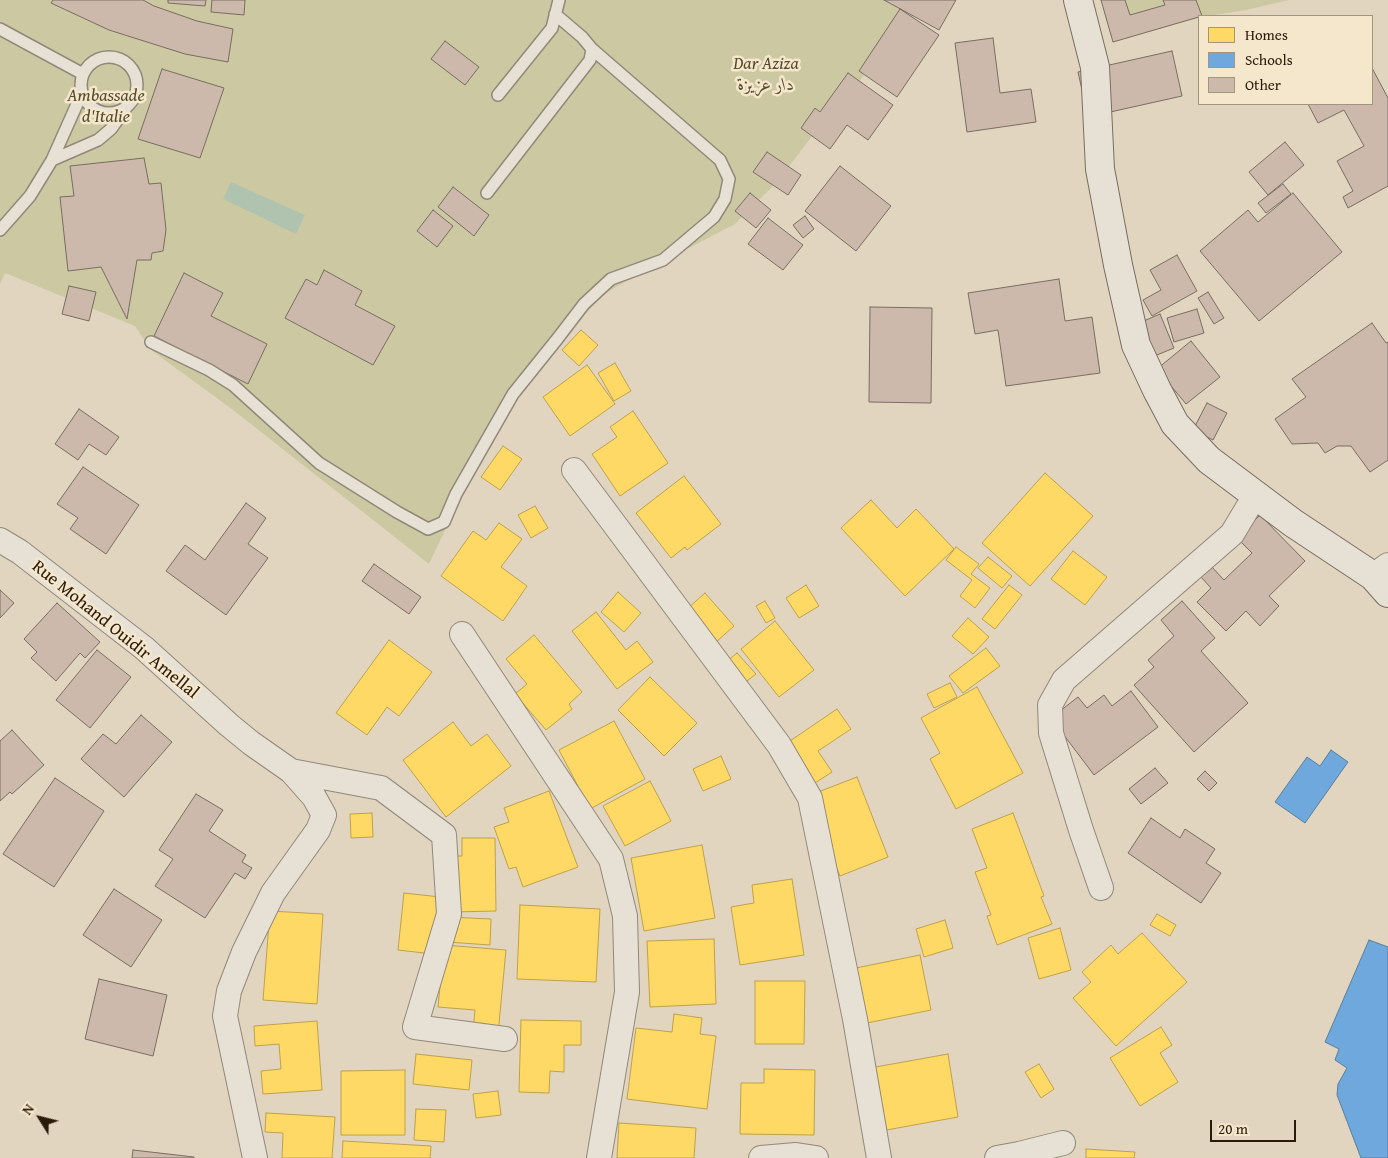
<!DOCTYPE html>
<html>
<head>
<meta charset="utf-8">
<style>
	body { margin:0 }
	#map { position:relative; width:1388px; height:1158px; overflow:hidden; background:#e1d5bf; font-family:"Gentium Book Plus",serif }
	canvas { display:block }
	.legend { position:absolute; left:1198px; top:15px; width:175px; height:90px; box-sizing:border-box; background:#f5e7cc; border:1px solid #a4957e; margin:0; padding:6px 9px; list-style:none; font-size:15px; color:#2a1a0a }
	.legend li { display:flex; align-items:center; gap:10px; height:25px }
	.legend b { width:25px; border:1px solid #a4957e }
	.north { position:absolute; left:15px; top:1093px; width:50px; height:50px; -webkit-text-stroke:4px #f5e7cc; paint-order:stroke; rotate:306deg; font-size:14px; font-weight:700; line-height:20px; text-align:center; color:#2a1a0a }
	.north::after { content:''; display:block; margin:auto; width:18px; height:22px; background:#2a1a0a; clip-path:polygon(50% 0,100% 100%,50% 72%,0 100%) }
	.scale { position:absolute; left:1210px; top:1120px; width:86px; height:22px; box-sizing:border-box; border:2px solid #2a1a0a; border-top:0; padding-left:6px; font-size:15px; line-height:18px; white-space:nowrap; color:#2a1a0a; -webkit-text-stroke:4px #f5e7cc; paint-order:stroke }
</style>
</head>
<body>
<div id="map">
<canvas width="1388" height="1158"></canvas>
<ul class="legend">
<li><b style="height:14px;background:#ffd966"></b>Homes</li>
<li><b style="height:14px;background:#6fa8dc"></b>Schools</li>
<li><b style="height:14px;background:#cdb9ab"></b>Other</li>
</ul>
<div class="north">N</div>
<div class="scale">20 m</div>
</div>
<script>
const g = document.querySelector('canvas').getContext('2d');
g.lineJoin = 'round';
function fillPath(path, color) {
  g.fillStyle = color;
  g.fill(path, 'evenodd');
}
function toPath(rows) {
  const path = new Path2D();
  for (const r of rows) {
    if (r.length === 3) {
      path.moveTo(r[0] + r[2], r[1]);
      path.arc(r[0], r[1], r[2], 0, 2 * Math.PI);
      continue;
    }
    path.moveTo(r[0], r[1]);
    for (let i = 2; i < r.length; i += 2) path.lineTo(r[i], r[i + 1]);
  }
  return path;
}
function trace(path, color, width, dash) {
  g.strokeStyle = color;
  g.lineWidth = width;
  g.lineCap = dash ? 'butt' : 'round';
  g.setLineDash(dash || []);
  g.stroke(path);
}
function drawText(font, color, halo, rows, align = 'center') {
  g.font = font + ' "Gentium Book Plus",Amiri,serif';
  g.lineWidth = 5;
  g.setLineDash([]);
  g.textBaseline = 'middle';
  g.strokeStyle = halo;
  g.fillStyle = color;
  for (const [text, x, y, turn = 0] of rows) {
    g.save();
    g.translate(x, y);
    g.rotate((+turn || 0) * Math.PI / 180);
    g.textAlign = isNaN(turn) ? turn : align;
    if (halo) g.strokeText(text, 0, 0);
    g.fillText(text, 0, 0);
    g.restore();
  }
}
const green = toPath([
	[0,0,912,0,912,7,856,86,818,128,779,180,735,224,666,260,652,267,648,272,645,271,602,295,527,382,464,490,429,564,233,410,151,350,135,326,5,273,0,284],
	[1101,0,1289,0,1246,10,1209,16,1199,16,1199,18,1113,42]
]);
const water = toPath([
	[231,182,305,215,296,234,223,199]
]);
const homes = toPath([
	[581,330,598,345,579,366,562,350,581,330],
	[615,363,631,391,614,401,598,373,615,363],
	[587,365,615,404,570,436,543,397,587,365],
	[633,411,668,463,620,496,592,454,617,437,610,427,633,411],
	[503,446,522,459,500,490,481,477,503,446],
	[1045,473,1093,516,1030,586,982,543,1045,473],
	[684,476,721,524,687,550,685,547,671,558,636,513,684,476],
	[871,500,897,528,916,509,954,549,905,596,841,528,871,500],
	[535,506,548,528,531,538,518,515,535,506],
	[499,523,522,539,501,567,527,586,503,621,441,576,473,531,486,540,499,523],
	[956,547,979,564,971,574,990,588,975,608,960,596,972,580,946,560,956,547],
	[1073,551,1107,577,1085,605,1051,579,1073,551],
	[988,557,1012,576,1002,588,978,568,988,557],
	[806,585,819,606,799,618,786,598,806,585],
	[1009,585,1022,595,995,629,982,619,1009,585],
	[618,592,641,613,624,632,601,612,618,592],
	[705,593,734,626,716,642,687,609,705,593],
	[765,601,775,618,766,623,756,606,765,601],
	[596,612,626,650,637,641,653,662,617,689,572,631,596,612],
	[968,618,989,637,973,654,952,636,968,618],
	[775,621,814,670,779,697,741,649,775,621],
	[534,635,582,692,569,704,572,709,546,730,515,694,527,684,506,659,534,635],
	[389,640,432,672,399,716,387,707,367,735,336,713,389,640],
	[986,648,1000,666,963,693,949,676,986,648],
	[737,653,756,674,743,684,725,663,737,653],
	[650,677,697,723,664,756,618,710,650,677],
	[950,683,957,697,934,708,927,694,950,683],
	[977,687,1023,773,956,809,930,759,940,753,921,718,977,687],
	[837,709,851,729,818,751,832,772,815,783,787,743,837,709],
	[614,721,645,779,590,809,559,750,614,721],
	[453,722,471,746,487,734,511,766,446,817,403,760,453,722],
	[721,756,731,779,703,791,693,769,721,756],
	[857,777,888,857,840,876,808,796,857,777],
	[650,781,671,821,625,846,603,806,650,781],
	[549,791,578,867,523,887,516,867,509,869,494,827,509,822,504,808,549,791],
	[372,813,373,837,351,838,350,814,372,813],
	[1013,813,1044,896,1041,897,1052,924,997,945,987,916,991,915,975,872,987,868,972,829,1013,813],
	[462,838,495,838,496,911,451,912,451,856,462,856,462,838],
	[702,845,715,918,644,931,631,858,702,845],
	[792,879,804,955,740,965,731,907,754,903,752,885,792,879],
	[404,893,440,897,433,954,398,950,404,893],
	[520,905,600,909,596,982,517,979,520,905],
	[270,911,323,914,317,1004,263,1000,270,911],
	[1157,914,1176,925,1170,936,1150,925,1157,914],
	[448,917,491,919,490,945,447,942,448,917],
	[945,920,953,948,924,957,916,929,945,920],
	[1060,928,1071,970,1039,979,1028,938,1060,928],
	[1142,933,1187,982,1116,1046,1073,998,1091,982,1082,972,1111,945,1118,954,1142,933],
	[714,939,716,1004,650,1007,647,941,714,939],
	[444,945,506,950,498,1034,473,1032,475,1010,438,1007,444,945],
	[920,955,931,1010,867,1023,856,968,920,955],
	[755,981,805,981,804,1044,755,1044,755,981],
	[674,1014,702,1018,700,1034,716,1036,707,1109,627,1099,636,1028,672,1032,674,1014],
	[521,1020,581,1021,581,1045,564,1045,564,1072,550,1071,549,1093,519,1092,521,1020],
	[317,1021,322,1090,263,1094,261,1071,281,1069,279,1044,255,1046,254,1026,317,1021],
	[1161,1027,1172,1045,1160,1053,1178,1082,1140,1106,1110,1058,1161,1027],
	[416,1054,472,1060,469,1090,413,1084,416,1054],
	[948,1054,958,1117,881,1131,870,1068,948,1054],
	[1039,1064,1054,1089,1041,1098,1025,1072,1039,1064],
	[764,1069,815,1070,814,1135,740,1134,741,1083,764,1083,764,1069],
	[405,1070,405,1135,341,1135,341,1071,405,1070],
	[498,1091,501,1115,476,1118,473,1094,498,1091],
	[416,1109,446,1110,444,1142,414,1140,416,1109],
	[266,1113,335,1117,332,1158,282,1158,283,1133,265,1132,266,1113],
	[619,1123,696,1128,694,1158,617,1158,619,1123],
	[343,1141,431,1146,430,1158,342,1158,343,1141],
	[1086,1149,1135,1152,1134,1158,1086,1158,1086,1149]
]);
const schools = toPath([
	[1331,750,1348,762,1305,823,1275,802,1307,757,1320,766,1331,750],
	[1369,940,1388,947,1388,1158,1361,1158,1337,1095,1338,1084,1347,1068,1335,1060,1339,1049,1325,1042,1369,940]
]);
const building = toPath([
	[53,0,143,0,154,6,197,21,233,29,228,62,185,54,109,30,51,3,53,0],
	[168,0,206,0,205,6,168,3,168,0],
	[212,0,245,0,244,15,211,12,212,0],
	[884,0,956,0,939,30,884,0],
	[1101,0,1125,0,1130,15,1165,5,1163,0,1196,0,1202,16,1113,42,1101,0],
	[900,9,939,35,897,97,859,71,900,9],
	[993,38,1000,93,1031,89,1036,122,967,132,955,43,993,38],
	[445,41,479,67,465,85,431,59,445,41],
	[1172,51,1182,96,1088,117,1078,72,1172,51],
	[1372,68,1388,98,1388,186,1348,208,1343,197,1353,191,1337,161,1364,146,1344,110,1318,123,1308,104,1372,104,1372,68],
	[162,69,224,88,200,158,138,139,162,69],
	[848,73,893,105,868,140,847,125,830,149,801,128,815,108,820,112,848,73],
	[1285,142,1304,165,1268,195,1249,172,1285,142],
	[767,152,801,175,788,195,753,172,767,152],
	[144,158,149,184,161,183,166,230,163,251,152,253,151,260,137,260,127,319,101,267,68,271,60,197,74,196,70,166,144,158],
	[840,166,891,206,856,251,805,211,840,166],
	[1283,184,1291,194,1266,213,1258,203,1283,184],
	[453,187,489,215,474,236,438,207,453,187],
	[750,193,771,210,756,228,735,211,750,193],
	[1293,193,1342,252,1259,321,1200,251,1248,210,1258,222,1293,193],
	[433,210,453,226,437,247,417,231,433,210],
	[805,216,814,229,803,238,793,225,805,216],
	[768,218,803,245,783,270,748,244,768,218],
	[1177,255,1197,291,1152,316,1143,300,1161,290,1150,270,1177,255],
	[324,270,362,291,355,305,395,326,373,365,285,318,306,279,317,285,324,270],
	[184,273,223,293,211,316,267,344,248,384,154,336,184,273],
	[1059,279,1065,321,1092,317,1100,373,1006,386,998,330,975,334,968,293,1059,279],
	[69,286,96,292,89,321,62,314,69,286],
	[1208,292,1224,318,1214,324,1198,298,1208,292],
	[870,307,932,308,931,403,869,402,870,307],
	[1197,309,1204,333,1174,342,1167,318,1197,309],
	[1160,314,1174,348,1152,357,1139,323,1160,314],
	[1372,323,1386,343,1388,342,1388,460,1370,472,1351,446,1337,446,1325,453,1318,443,1292,444,1275,419,1306,397,1292,379,1372,323],
	[1191,341,1220,377,1186,404,1157,369,1191,341],
	[1207,403,1227,413,1213,440,1193,430,1207,403],
	[79,409,119,437,106,455,89,444,78,460,55,444,79,409],
	[83,467,139,505,106,554,70,529,78,518,57,504,83,467],
	[246,503,266,518,248,544,268,558,226,615,166,571,185,545,205,560,246,503],
	[1260,515,1305,561,1269,596,1279,606,1260,626,1246,611,1226,631,1197,602,1211,588,1200,576,1210,565,1224,580,1252,553,1237,538,1260,515],
	[374,564,421,597,409,614,362,581,374,564],
	[0,590,14,603,0,618,0,590],
	[1182,601,1215,638,1201,651,1248,703,1194,752,1134,685,1154,667,1148,660,1174,636,1161,620,1182,601],
	[57,603,100,642,85,658,80,653,56,681,31,658,37,652,24,639,57,603],
	[97,650,131,677,90,728,56,700,97,650],
	[1131,691,1158,727,1094,775,1051,718,1078,697,1087,708,1104,695,1112,706,1131,691],
	[141,715,172,742,124,797,81,759,103,734,116,744,141,715],
	[12,730,44,765,12,794,10,792,0,801,0,741,12,730],
	[1155,768,1168,783,1141,804,1129,789,1155,768],
	[1205,771,1217,783,1209,791,1197,779,1205,771],
	[55,778,104,811,54,887,3,854,55,778],
	[196,794,223,810,209,831,246,855,242,862,252,868,245,879,235,873,205,918,155,886,173,859,159,850,196,794],
	[1151,818,1180,838,1185,829,1215,849,1206,863,1221,873,1201,903,1128,853,1151,818],
	[114,889,162,920,131,967,83,935,114,889],
	[99,979,167,995,153,1056,85,1039,99,979],
	[133,1150,194,1157,194,1158,132,1158,133,1150]
]);
const lane = toPath([
	[0,29,83,74],
	[109,85,28],
	[498,95,552,28,559,0],
	[52,160,98,140,111,129,126,108],
	[487,193,590,60,592,49,582,37,555,14],
	[0,230,30,196,52,160,82,93],
	[151,342,209,370,233,385,319,463,397,512,428,529,444,522,456,494,513,394,558,338,584,304,611,279,663,260,714,217,725,199,729,179,720,160,592,49]
]);
const street = toPath([
	[574,470,779,745,810,798,855,1019,879,1158],
	[0,540,20,552,144,648,229,725,251,743,291,771,314,797,324,815,318,830,273,893,244,952,229,991,225,1016,255,1158],
	[1373,576,1388,565],
	[462,634,611,859,625,916,627,992,599,1158],
	[291,771,381,788,444,835,449,914,415,1027,505,1039],
	[1101,888,1081,830,1051,733,1050,705,1064,680,1232,534,1256,494],
	[761,1158,796,1155,816,1158],
	[997,1158,1019,1154,1063,1143]
]);
const secondary = toPath([
	[1078,0,1095,67,1100,169,1118,265,1136,345,1157,390,1175,424,1209,460,1293,523,1373,576,1388,593]
]);
const parkNames = [
	["Dar Aziza",766,64],
	["دار عزيزة",766,85],
	["Ambassade",106,96],
	["d'Italie",106,117]
];
const streetNames = [
	["Rue Mohand Ouidir Amellal",115,630,39]
];
fillPath(green, '#ccc9a2');
fillPath(water, '#b0c3af');
fillPath(homes, '#ffd966');
trace(homes, '#bfa04a', 1);
fillPath(schools, '#6fa8dc');
trace(schools, '#5a7d9d', 1);
fillPath(building, '#cdb9ab');
trace(building, '#776e61', 1);
trace(lane, '#91887a', 14);
trace(street, '#91887a', 26);
trace(secondary, '#776e61', 30);
trace(lane, '#e7e1d5', 11);
trace(street, '#e7e1d5', 24);
trace(secondary, '#e7e1d5', 28);
drawText('italic 18px', '#564c30', '#f5e7cc', parkNames);
drawText('18px', '#2a1a0a', '#f5e7cc', streetNames);
</script>
</body>
</html>
